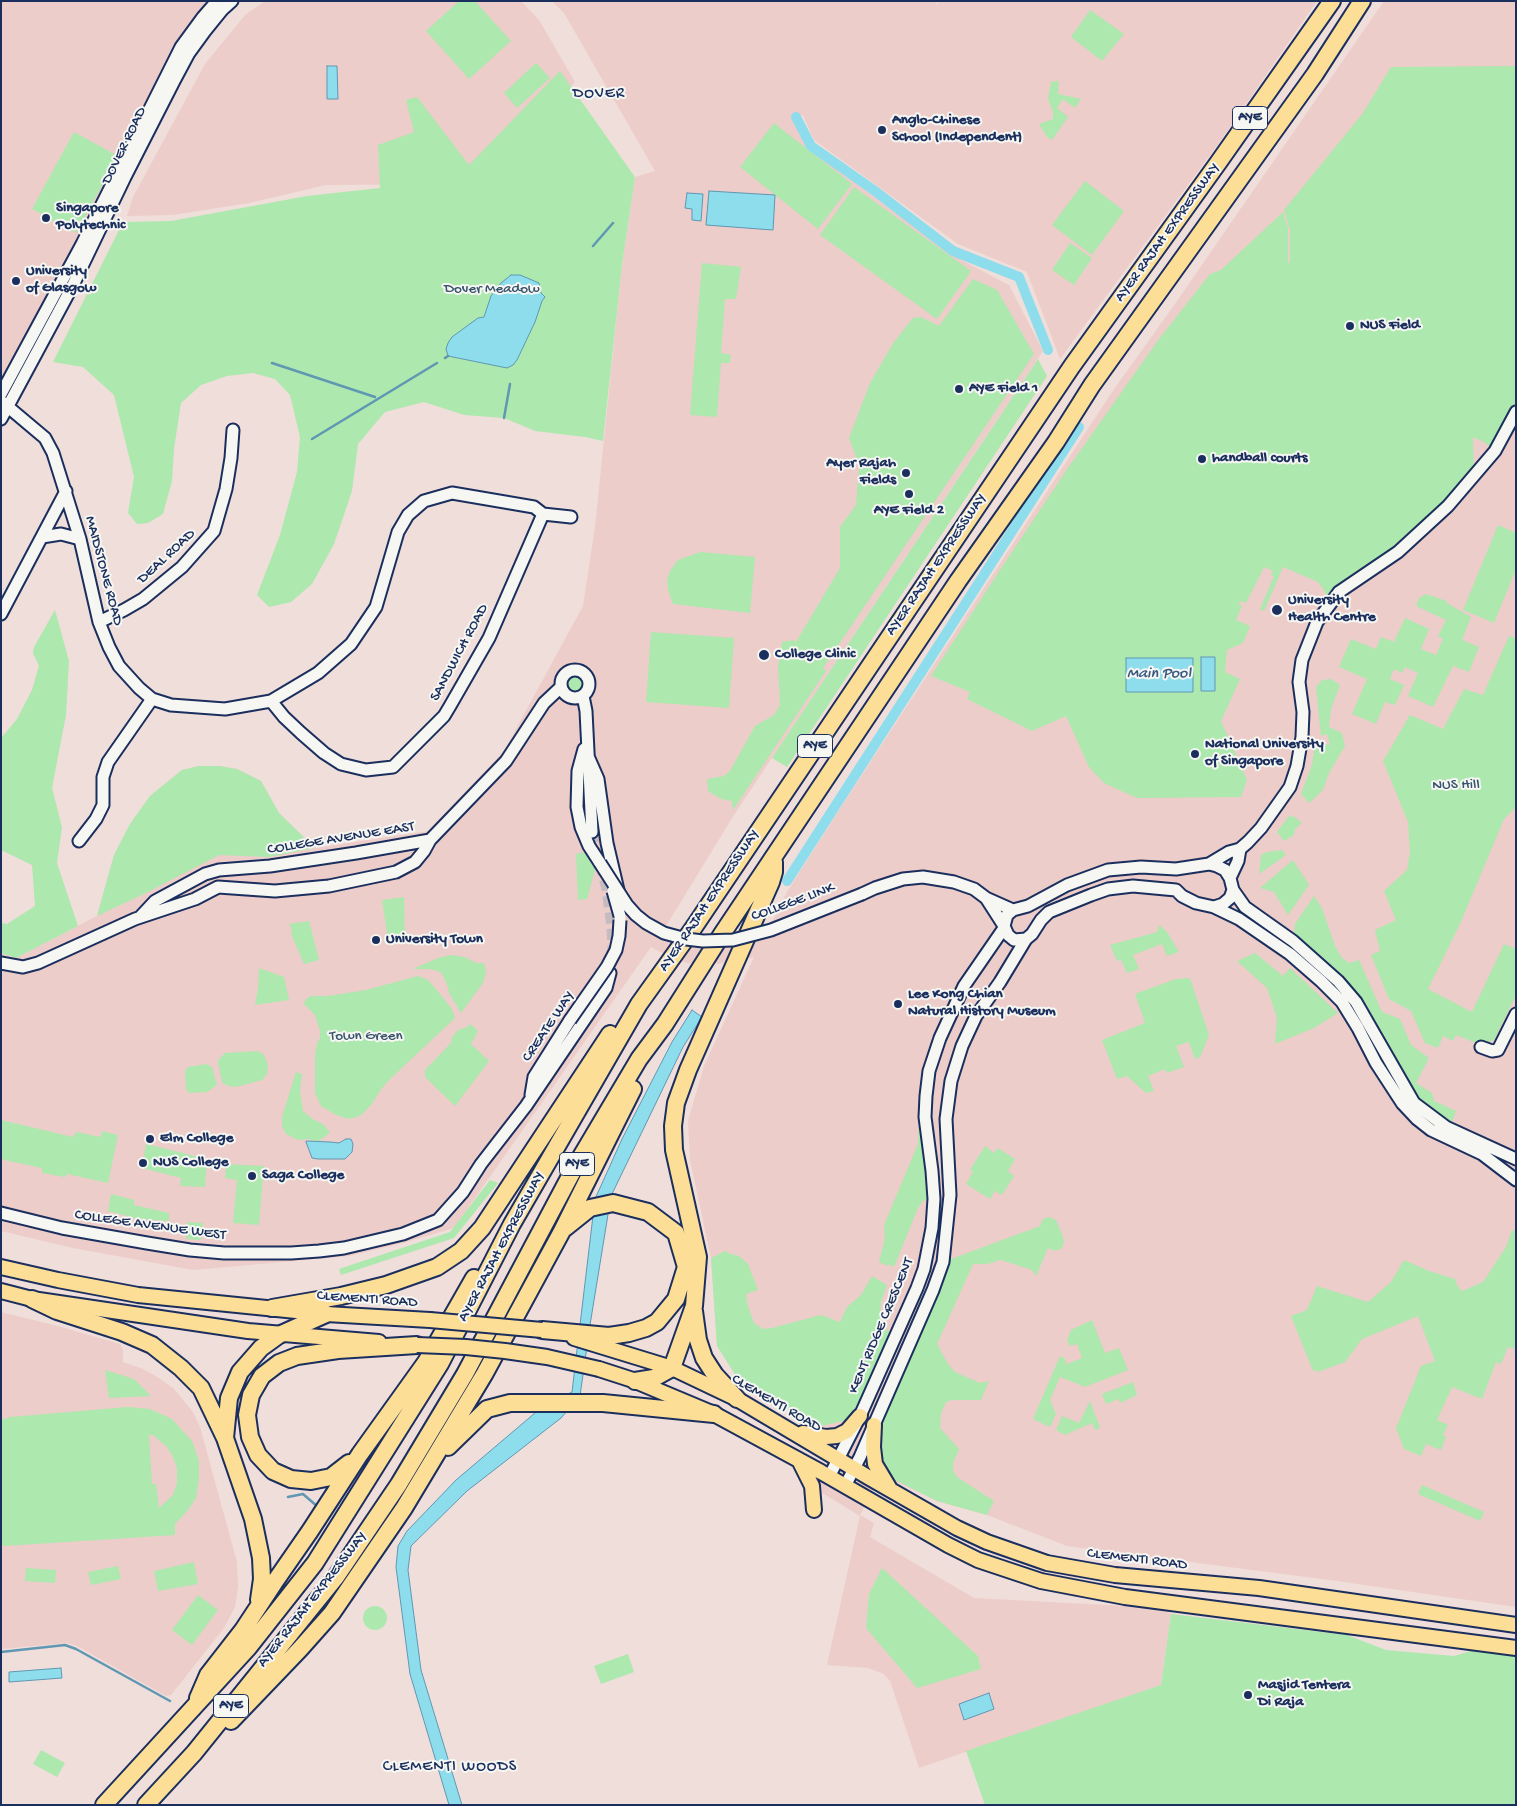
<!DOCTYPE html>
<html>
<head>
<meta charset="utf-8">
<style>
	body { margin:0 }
	#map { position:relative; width:1517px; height:1806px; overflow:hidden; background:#f0deda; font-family:"Gochi Hand",sans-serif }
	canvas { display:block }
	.frame { position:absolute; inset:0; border:2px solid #1b2f5e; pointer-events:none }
</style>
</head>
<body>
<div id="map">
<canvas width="1517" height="1806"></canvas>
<div class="frame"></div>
</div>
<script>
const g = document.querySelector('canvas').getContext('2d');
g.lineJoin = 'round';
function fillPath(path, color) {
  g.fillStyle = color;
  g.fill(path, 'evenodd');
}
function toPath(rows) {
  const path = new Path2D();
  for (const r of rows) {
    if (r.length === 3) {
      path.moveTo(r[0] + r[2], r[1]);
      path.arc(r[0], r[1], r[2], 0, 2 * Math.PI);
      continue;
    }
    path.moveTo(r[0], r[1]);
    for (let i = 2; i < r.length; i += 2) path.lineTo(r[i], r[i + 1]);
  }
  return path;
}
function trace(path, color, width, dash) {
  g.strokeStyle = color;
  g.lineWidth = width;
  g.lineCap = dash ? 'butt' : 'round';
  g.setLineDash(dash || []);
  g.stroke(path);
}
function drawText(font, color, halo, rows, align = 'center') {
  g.font = font + ' "Gochi Hand",sans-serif';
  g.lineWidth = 4;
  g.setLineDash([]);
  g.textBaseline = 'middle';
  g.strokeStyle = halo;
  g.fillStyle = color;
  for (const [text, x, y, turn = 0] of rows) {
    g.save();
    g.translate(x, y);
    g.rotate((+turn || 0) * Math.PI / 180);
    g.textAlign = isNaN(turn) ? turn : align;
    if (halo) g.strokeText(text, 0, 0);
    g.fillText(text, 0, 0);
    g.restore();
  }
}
const built = toPath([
	[1,1,212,1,1,389],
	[265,1,521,1,539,20,575,82,525,140,469,184,326,185,249,203,173,215,127,216,133,197,205,64,245,15],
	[552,1,936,1,937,6,938,1,1317,1,1224,136,1060,359,1027,272,958,244,814,140,803,115,793,117,805,145,952,255,1009,285,1043,351,734,815,666,926,679,932,706,935,736,933,771,924,787,892,839,810,1112,392,1177,301,1384,1,1516,1,1516,1607,1337,1581,1067,1546,987,1515,937,1501,881,1475,860,1515,874,1523,870,1537,974,1598,1163,1608,1171,1614,1161,1685,919,1768,890,1681,884,1674,868,1668,827,1665,860,1516,814,1488,838,1440,738,1379,717,1346,711,1258,690,1160,688,1121,704,1066,754,957,718,964,687,963,664,954,651,947,454,1228,403,1243,349,1256,193,1270,73,1248,1,1231,1,953,16,958,97,916,114,855,130,824,150,796,182,770,199,766,219,766,237,769,261,781,279,813,315,848,428,831,504,751,583,606,595,527,622,265,635,177,655,171,564,13],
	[1,1312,58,1326,120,1344,123,1350,123,1362,143,1369,159,1378,174,1389,193,1412,200,1427,237,1562,238,1587,235,1607,224,1628,171,1695,166,1696,77,1646,66,1643,1,1649]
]);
const green = toPath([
	[459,1,475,1,511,41,469,79,426,31],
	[1090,10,1124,34,1102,61,1071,37],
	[536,63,550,78,517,108,504,93],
	[1516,66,1516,408,1495,451,1484,442,1473,437,1474,475,1448,506,1330,604,1324,590,1318,582,1283,567,1264,611,1260,609,1274,576,1271,575,1273,571,1264,567,1246,603,1240,601,1239,605,1242,606,1236,620,1250,626,1243,643,1227,650,1225,672,1240,679,1221,721,1247,780,1241,797,1137,798,1104,783,1089,767,1066,716,1032,731,967,699,970,692,931,676,1004,564,1068,468,1159,339,1210,274,1221,270,1283,212,1288,228,1288,263,1290,262,1290,230,1284,210,1363,113,1391,67],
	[560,71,635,177,622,265,603,441,585,437,535,431,504,418,464,415,424,402,385,412,358,444,352,491,334,544,312,584,291,602,269,607,257,595,280,535,297,472,300,437,290,395,275,379,253,373,227,376,201,385,181,403,174,449,172,481,163,514,148,523,137,524,128,513,134,477,114,395,83,367,53,362,123,222,171,221,307,196,380,188,378,145,414,132,406,100,417,97,469,165],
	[1059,81,1058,94,1081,99,1075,108,1063,99,1057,108,1068,117,1052,140,1047,137,1039,124,1053,119,1053,112,1048,99,1051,82],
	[774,123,852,184,818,229,740,167],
	[74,132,118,156,76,233,32,209],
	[1085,181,1124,211,1092,255,1052,225],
	[854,187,971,271,937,319,820,235],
	[1070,243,1092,258,1074,285,1052,270],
	[702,263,741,267,736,299,725,299,721,353,731,355,730,363,721,363,717,417,690,415],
	[973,279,997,290,1034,354,823,668,826,671,733,810,732,801,721,799,708,791,707,779,724,776,730,771,755,726,774,715,780,705,778,667,782,642,793,640,796,642,840,568,840,527,856,505,859,465,849,438,870,383,894,342,913,318,921,317,939,326],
	[1038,359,1047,376,787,767,772,758],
	[1498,525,1516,533,1516,569,1494,623,1463,610],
	[700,552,755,557,750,613,673,604,668,590,667,580,670,571,678,560],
	[1426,594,1447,601,1447,603,1471,617,1462,640,1479,647,1469,672,1453,666,1433,707,1408,696,1418,673,1405,667,1402,673,1394,669,1390,679,1404,685,1395,705,1385,702,1376,724,1352,714,1367,679,1339,667,1351,639,1376,649,1381,637,1394,642,1405,618,1429,629,1421,649,1436,655,1443,639,1438,636,1446,620,1416,606,1419,598],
	[55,610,69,661,66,715,52,788,62,827,57,863,78,926,16,958,1,953,1,923,7,924,35,906,32,865,1,850,1,738,17,719,32,690,39,666,33,653,34,647],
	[651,632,734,638,729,708,646,702],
	[1509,636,1516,638,1516,807,1504,819,1460,924,1428,989,1472,1012,1504,944,1516,949,1516,995,1494,1040,1481,1045,1456,1035,1453,1041,1443,1036,1438,1048,1425,1043,1411,1011,1389,999,1371,955,1380,951,1375,930,1396,920,1384,891,1407,870,1410,852,1408,822,1383,761,1410,715,1443,729,1464,689,1483,695],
	[575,684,10],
	[1331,679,1340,685,1331,709,1329,727,1342,733,1345,746,1329,773,1323,790,1309,803,1301,794,1312,765,1315,743,1330,745,1327,734,1321,736,1316,687,1322,680],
	[199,766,219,766,237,769,261,781,279,813,315,848,269,857,219,855,144,894,97,916,114,855,130,824,150,796,182,770],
	[1289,816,1295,817,1302,823,1295,829,1294,835,1284,841,1277,832],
	[1282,850,1286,855,1259,874,1261,855,1267,852],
	[585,852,595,870,587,899,578,900,576,854],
	[1293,860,1309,885,1288,915,1274,892,1260,888],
	[1314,896,1322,908,1335,946,1342,958,1349,963,1359,960,1382,1012,1400,1019,1411,1045,1429,1058,1416,1083,1432,1093,1434,1101,1456,1111,1451,1124,1439,1116,1420,1100,1406,1079,1368,1008,1344,978,1294,934,1295,924],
	[404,897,405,938,388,939,382,900],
	[309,921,319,960,304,964,291,934,292,929,289,924],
	[1159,925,1167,932,1179,952,1167,956,1162,944,1133,955,1139,969,1127,973,1121,960,1117,961,1110,945,1157,932],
	[1255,953,1283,976,1290,968,1338,1013,1314,1028,1275,1044,1277,1018,1267,988,1237,961],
	[451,955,465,957,476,963,484,963,486,972,483,983,461,1013,449,993,447,984,441,972,429,969,413,969,438,958],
	[259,968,284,977,289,1000,255,1005,258,989],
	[418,976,426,979,431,983,452,1009,455,1018,390,1079,381,1089,372,1104,360,1116,349,1119,336,1115,321,1106,315,1093,315,1056,317,1043,320,1038,320,1031,315,1015,304,1004,306,999,311,996,328,996,366,990],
	[1190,978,1209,1035,1200,1057,1195,1059,1189,1042,1176,1046,1184,1067,1167,1073,1165,1069,1148,1076,1154,1091,1146,1093,1127,1076,1117,1079,1102,1040,1145,1023,1135,994,1176,979],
	[470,1024,478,1031,471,1044,489,1061,455,1106,425,1077,425,1070,451,1043,452,1037,458,1030,467,1027],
	[258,1051,264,1055,268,1065,267,1074,262,1080,236,1087,228,1086,222,1082,218,1062,219,1059,225,1053],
	[206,1064,212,1067,217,1085,207,1092,189,1093,186,1089,185,1071,188,1067],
	[296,1072,302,1074,300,1090,303,1111,311,1118,324,1125,330,1133,317,1142,309,1139,298,1140,286,1134,282,1126,282,1117],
	[919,1117,925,1117,929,1199,923,1201,918,1208,894,1267,888,1264,887,1266,879,1262,885,1238,884,1225,918,1144],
	[1,1120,73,1137,76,1132,101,1137,102,1131,118,1135,108,1183,67,1174,65,1177,42,1173,42,1168,4,1160,1,1157],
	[146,1144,207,1159,205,1187,180,1186,181,1178,142,1168],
	[985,1146,994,1153,998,1148,1015,1159,1008,1171,1014,1176,1002,1195,995,1191,990,1199,966,1184,973,1172,970,1170],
	[226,1164,264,1166,259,1225,233,1223,237,1180,225,1178],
	[490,1180,498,1183,454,1238,341,1275,339,1269,450,1232],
	[111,1194,134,1200,134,1205,169,1213,169,1221,139,1219,108,1211],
	[1049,1217,1056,1220,1062,1234,1064,1241,1062,1248,1055,1251,1048,1248,1036,1276,1032,1270,1001,1260,987,1264,973,1264,937,1344,948,1364,955,1372,980,1383,989,1381,981,1400,952,1400,946,1402,941,1413,940,1428,959,1449,953,1463,953,1470,957,1477,994,1501,987,1515,937,1501,893,1479,873,1440,943,1262,1040,1226,1043,1219],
	[187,1222,203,1223,201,1240,186,1239],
	[1512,1230,1516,1231,1516,1349,1508,1347,1501,1364,1496,1362,1482,1399,1452,1387,1437,1420,1448,1425,1443,1435,1446,1437,1441,1450,1426,1444,1421,1456,1404,1449,1396,1428,1421,1366,1435,1361,1418,1316,1362,1339,1345,1362,1318,1372,1317,1370,1313,1371,1291,1316,1307,1310,1317,1286,1368,1302,1391,1282,1404,1260,1429,1271,1455,1279,1457,1285,1462,1291,1483,1282,1506,1247],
	[725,1251,731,1254,739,1256,748,1264,758,1290,746,1294,748,1306,754,1323,763,1329,772,1328,821,1315,840,1322,847,1307,861,1295,872,1276,887,1285,881,1302,880,1318,885,1328,895,1338,852,1425,843,1421,817,1427,738,1379,717,1346,711,1258],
	[1092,1320,1105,1353,1119,1348,1128,1370,1085,1387,1060,1377,1050,1400,1056,1414,1050,1427,1033,1419,1060,1356,1064,1358,1067,1364,1082,1358,1077,1344,1070,1346,1067,1341,1071,1330],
	[105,1370,134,1379,151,1396,109,1398],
	[1133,1382,1137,1395,1120,1403,1119,1399,1106,1404,1102,1394],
	[1090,1401,1100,1428,1095,1430,1092,1423,1065,1435,1056,1430,1062,1416,1079,1423],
	[128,1407,150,1409,172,1419,192,1441,199,1461,199,1479,196,1498,188,1510,175,1524,175,1535,4,1546,1,1544,1,1420,10,1417],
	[149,1435,153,1435,167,1447,173,1457,177,1468,177,1483,173,1495,159,1508,156,1484,152,1484],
	[1422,1485,1484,1512,1480,1521,1418,1494],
	[194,1562,198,1584,158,1591,154,1571],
	[118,1566,121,1579,91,1585,88,1572],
	[26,1568,56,1570,55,1583,25,1581],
	[882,1568,978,1656,981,1669,917,1688,866,1628,869,1594],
	[198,1595,218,1610,192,1645,172,1630],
	[375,1618,12],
	[1171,1614,1347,1635,1386,1650,1454,1656,1471,1651,1516,1656,1516,1805,985,1805,966,1751,1161,1685],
	[628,1654,634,1672,601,1684,594,1666],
	[41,1750,65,1763,57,1777,33,1764]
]);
const water = toPath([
	[327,66,337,66,338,99,327,99,327,66],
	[709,191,775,195,773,230,706,225,709,191],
	[687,193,703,194,701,221,692,220,692,209,685,208,687,193],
	[511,275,520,275,539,283,541,293,545,297,542,301,535,322,517,360,513,365,507,368,448,356,446,349,448,343,452,337,478,318,484,317,491,296,501,283,511,275],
	[1201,657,1215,657,1215,691,1201,691,1201,657],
	[1126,658,1193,658,1193,692,1126,692,1126,658],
	[692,1010,702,1017,683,1047,611,1196,590,1325,580,1396,561,1418,467,1491,411,1546,408,1570,421,1670,462,1805,449,1805,410,1674,396,1567,398,1546,407,1531,456,1480,542,1407,572,1392,595,1199,622,1139,672,1042,692,1010],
	[346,1139,351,1139,353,1144,352,1152,345,1159,318,1159,312,1158,306,1142,306,1141,330,1142,339,1143,346,1139],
	[61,1668,62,1678,9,1682,9,1672,61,1668],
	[989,1693,994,1709,964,1720,959,1704,989,1693]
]);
const stream = toPath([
	[593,246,613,223],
	[445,358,448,356],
	[272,363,375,397],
	[504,418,510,384],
	[312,439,437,363],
	[288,1497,303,1494,318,1507],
	[1,1652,65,1645,76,1649,170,1701]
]);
const canal = toPath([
	[796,117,811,146,875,191,953,251,1019,277,1048,350],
	[787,881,1079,427]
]);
const minorTunnel = toPath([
	[592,832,607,889,612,927,613,950]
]);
const minor = toPath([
	[1,394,82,244,181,47,203,17,217,1],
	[1,401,45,438,53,453,80,539,99,622,109,647,119,666,139,688,152,699,171,705,225,709,271,701,318,673,351,644,376,607,398,532,408,515,424,501,452,493,534,507,543,514],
	[1,419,73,285,125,177,174,81,189,53,205,31,222,10,232,1],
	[543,514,571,517],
	[42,537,61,534,80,539],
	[1,614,66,491],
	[99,622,124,610,143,599,182,567,214,531,226,489,231,458,233,430],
	[575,684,14],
	[583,696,586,711,592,832],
	[271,701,284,717,301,733,324,753,341,764,366,770,393,767,444,716,450,706,489,638,543,514],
	[584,749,578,771,577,807,581,827,589,846,600,863],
	[587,754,598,779,607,843,618,890],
	[79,841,96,819,103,805,103,777,108,762,152,699],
	[1209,864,1229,852,1240,849,1248,842,1261,828,1290,787,1297,766,1302,737,1303,712,1299,682,1302,660,1317,622,1339,592,1398,552,1448,506,1495,451,1516,412],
	[1230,878,1238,861,1240,849],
	[862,894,875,888,903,879,923,877,954,882,974,889,986,898,1013,910],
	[986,898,1004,926],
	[1214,907,1223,904,1230,898,1233,890],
	[141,916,155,901,205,874,219,870,270,866,356,853,430,840],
	[1026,939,1014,940,1008,935,1004,926,1007,915,1013,910,1028,906,1067,885,1108,870,1141,867,1176,869,1209,864,1217,866,1225,870,1230,878,1233,890,1245,907,1293,941,1338,981,1356,1002,1414,1103,1446,1127,1516,1159],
	[1,963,23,967,38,963,135,919,195,899,218,887,275,891,329,886,396,872,415,862,424,851,430,840,506,761,544,703,561,687],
	[1481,1047,1492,1051,1498,1050,1516,1014],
	[531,1095,534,1077,570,1020],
	[1,1213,62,1228,147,1243,190,1250,224,1253,291,1253,319,1251,344,1248,403,1234,438,1220,463,1192,481,1164,526,1106,606,988,610,973],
	[829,1477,860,1416,917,1288,924,1269,932,1228,934,1199,932,1171,925,1117,926,1096,929,1071,940,1038,964,986,1004,928],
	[845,1486,860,1457,933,1290,943,1262,950,1195,946,1119,951,1081,962,1046,976,1016,1000,982,1026,939,1032,934,1041,920,1049,912,1091,895,1108,889,1133,886,1176,890,1182,896,1196,903,1214,907,1239,919,1290,954,1321,981,1342,1002,1358,1028,1376,1063,1402,1103,1417,1119,1431,1130,1482,1154,1516,1180]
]);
const major = toPath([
	[1,1267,58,1280,138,1295,326,1314,430,1320],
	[1,1291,32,1299,248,1331,379,1342],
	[574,1338,672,1368,737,1399,868,1477,957,1528,987,1542,1047,1563,1115,1575,1259,1588,1516,1625],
	[599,1369,633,1380,714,1414,821,1472,948,1545,978,1560,1041,1581,1125,1597,1516,1648],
	[874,1425,873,1447,875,1464,890,1489],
	[803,1433,826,1437,837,1436,847,1431,860,1416],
	[799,1460,812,1486,814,1510]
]);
const highway = toPath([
	[32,1299,57,1311,122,1332,152,1345,181,1368,201,1388,225,1438,253,1519,261,1558,262,1579,259,1600],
	[272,1308,341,1296,386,1285,437,1267,461,1251,482,1228,610,1034],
	[694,1311,698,1340,704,1358,715,1375,737,1399],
	[542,1330,609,1336,629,1333,646,1328,657,1322,676,1299,686,1267,676,1233,648,1212,613,1203,590,1208,565,1228],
	[635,1381,654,1378,672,1368,694,1306,698,1257,674,1150,673,1126,676,1103,688,1070,771,882,774,872,774,862],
	[225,1438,229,1398,240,1372,261,1348,279,1335,326,1314],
	[448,1447,487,1409,510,1403,603,1403,714,1414],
	[349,1463,331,1477,311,1481,291,1479,273,1471,258,1455,250,1437,247,1415,251,1395,262,1376,279,1363,297,1356,338,1350,417,1345],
	[198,1698,208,1675,243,1630,274,1583,310,1531,360,1454,426,1362,474,1278],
	[231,1721,300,1649,332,1613,404,1508,485,1373,562,1231,633,1089],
	[104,1805,248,1648,315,1563,440,1364,512,1224,639,1004,692,930,1072,366,1218,163,1332,1],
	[146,1805,194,1753,336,1577,399,1484,465,1374,576,1165,639,1059,665,1024,722,934,958,581,1056,442,1092,385,1315,74,1362,1]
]);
const minorBridge = toPath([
	[600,863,627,905,636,915,646,923,664,933,686,939,703,941,733,940,771,930,862,894],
	[613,891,620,916],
	[570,1020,607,967,616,950,619,936,620,920]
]);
const majorBridge = toPath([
	[430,1320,542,1330],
	[417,1345,466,1347,505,1351,547,1357,599,1369]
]);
const markers = [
	[882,130,5,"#1b2f5e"],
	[46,218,5,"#1b2f5e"],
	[16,281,5,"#1b2f5e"],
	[1350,326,5,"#1b2f5e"],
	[959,389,5,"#1b2f5e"],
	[1202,459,5,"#1b2f5e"],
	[906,473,5,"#1b2f5e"],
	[909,494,5,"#1b2f5e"],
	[1277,610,6,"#1b2f5e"],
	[764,655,6,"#1b2f5e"],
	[1195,754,5,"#1b2f5e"],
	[376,940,5,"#1b2f5e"],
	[898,1004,5,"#1b2f5e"],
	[150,1139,5,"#1b2f5e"],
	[143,1163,5,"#1b2f5e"],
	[252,1176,5,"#1b2f5e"],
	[1248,1695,5,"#1b2f5e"]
];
const shields = [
	[1250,118,35],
	[815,746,35],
	[577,1164,35],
	[231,1706,35]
];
const shieldNames = [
	["AYE",1250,118],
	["AYE",815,746],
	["AYE",577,1164],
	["AYE",231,1706]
];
const poiNames = [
	["Anglo-Chinese",892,121],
	["School (Independent)",892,138],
	["Singapore",56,209],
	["Polytechnic",56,226],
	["University",26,272],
	["of Glasgow",26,289],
	["NUS Field",1360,326],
	["AYE Field 1",969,389],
	["handball courts",1212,459],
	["Ayer Rajah",896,464,"right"],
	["Fields",896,481,"right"],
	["AYE Field 2",909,511,"center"],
	["University",1288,601],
	["Health Centre",1288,618],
	["College Clinic",775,655],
	["National University",1205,745],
	["of Singapore",1205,762],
	["University Town",386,940],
	["Lee Kong Chian",908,995],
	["Natural History Museum",908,1012],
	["Elm College",160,1139],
	["NUS College",153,1163],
	["Saga College",262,1176],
	["Masjid Tentera",1258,1686],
	["Di Raja",1258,1703]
];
const streetNames = [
	["DOVER ROAD",125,146,-64],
	["AYER RAJAH EXPRESSWAY",1168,233,-54],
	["DEAL ROAD",167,557,-43],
	["AYER RAJAH EXPRESSWAY",937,565,-56],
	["MAIDSTONE ROAD",103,571,75],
	["SANDWICH ROAD",460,653,-62],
	["COLLEGE AVENUE EAST",341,839,-9],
	["AYER RAJAH EXPRESSWAY",710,901,-56],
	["COLLEGE LINK",793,903,-20],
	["CREATE WAY",549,1027,-56],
	["COLLEGE AVENUE WEST",150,1226,8],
	["AYER RAJAH EXPRESSWAY",502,1247,-62],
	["CLEMENTI ROAD",367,1300,4],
	["KENT RIDGE CRESCENT",882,1326,-67],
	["CLEMENTI ROAD",776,1404,30],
	["CLEMENTI ROAD",1137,1560,7],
	["AYER RAJAH EXPRESSWAY",313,1600,-52]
];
const parkNames = [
	["Dover Meadow",492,290],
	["NUS Hill",1456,786],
	["Town Green",366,1037]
];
const neighbourhoodNames = [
	["DOVER",599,95],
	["CLEMENTI WOODS",450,1768]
];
const waterNames = [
	["Main Pool",1159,675]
];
fillPath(built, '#eccdc9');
fillPath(green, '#ade8ae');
fillPath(water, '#8eddec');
trace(water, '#6097b3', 1);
trace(stream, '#6097b3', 2.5);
trace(canal, '#8eddec', 10);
trace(minorTunnel, '#c5bbc1', 11, [11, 5.5]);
trace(minor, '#1b2f5e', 15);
trace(major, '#1b2f5e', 18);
trace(highway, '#1b2f5e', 20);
trace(minor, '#f6f6f2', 11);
trace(major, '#fdde96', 14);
trace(highway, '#fdde96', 16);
trace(minorBridge, '#1b2f5e', 15, []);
trace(majorBridge, '#1b2f5e', 18, []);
trace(minorBridge, '#f6f6f2', 11);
trace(majorBridge, '#fdde96', 14);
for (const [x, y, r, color] of markers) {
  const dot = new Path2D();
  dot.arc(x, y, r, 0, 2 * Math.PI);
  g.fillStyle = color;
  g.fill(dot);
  trace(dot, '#f6f6f2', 2);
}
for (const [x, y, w] of shields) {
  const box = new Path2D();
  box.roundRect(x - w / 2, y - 11.5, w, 23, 4);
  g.fillStyle = '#f6f6f2';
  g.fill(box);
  trace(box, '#1b2f5e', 1);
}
drawText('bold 14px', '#1b2f5e', null, shieldNames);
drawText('bold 15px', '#1b2f5e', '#f6f6f2', poiNames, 'left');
drawText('15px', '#1b2f5e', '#f6f6f2', streetNames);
drawText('15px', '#38546e', '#f6f6f2', parkNames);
g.letterSpacing = '1px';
drawText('16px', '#1b2f5e', '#f6f6f2', neighbourhoodNames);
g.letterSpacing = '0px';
drawText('italic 16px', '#385a82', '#f6f6f2', waterNames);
</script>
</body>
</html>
